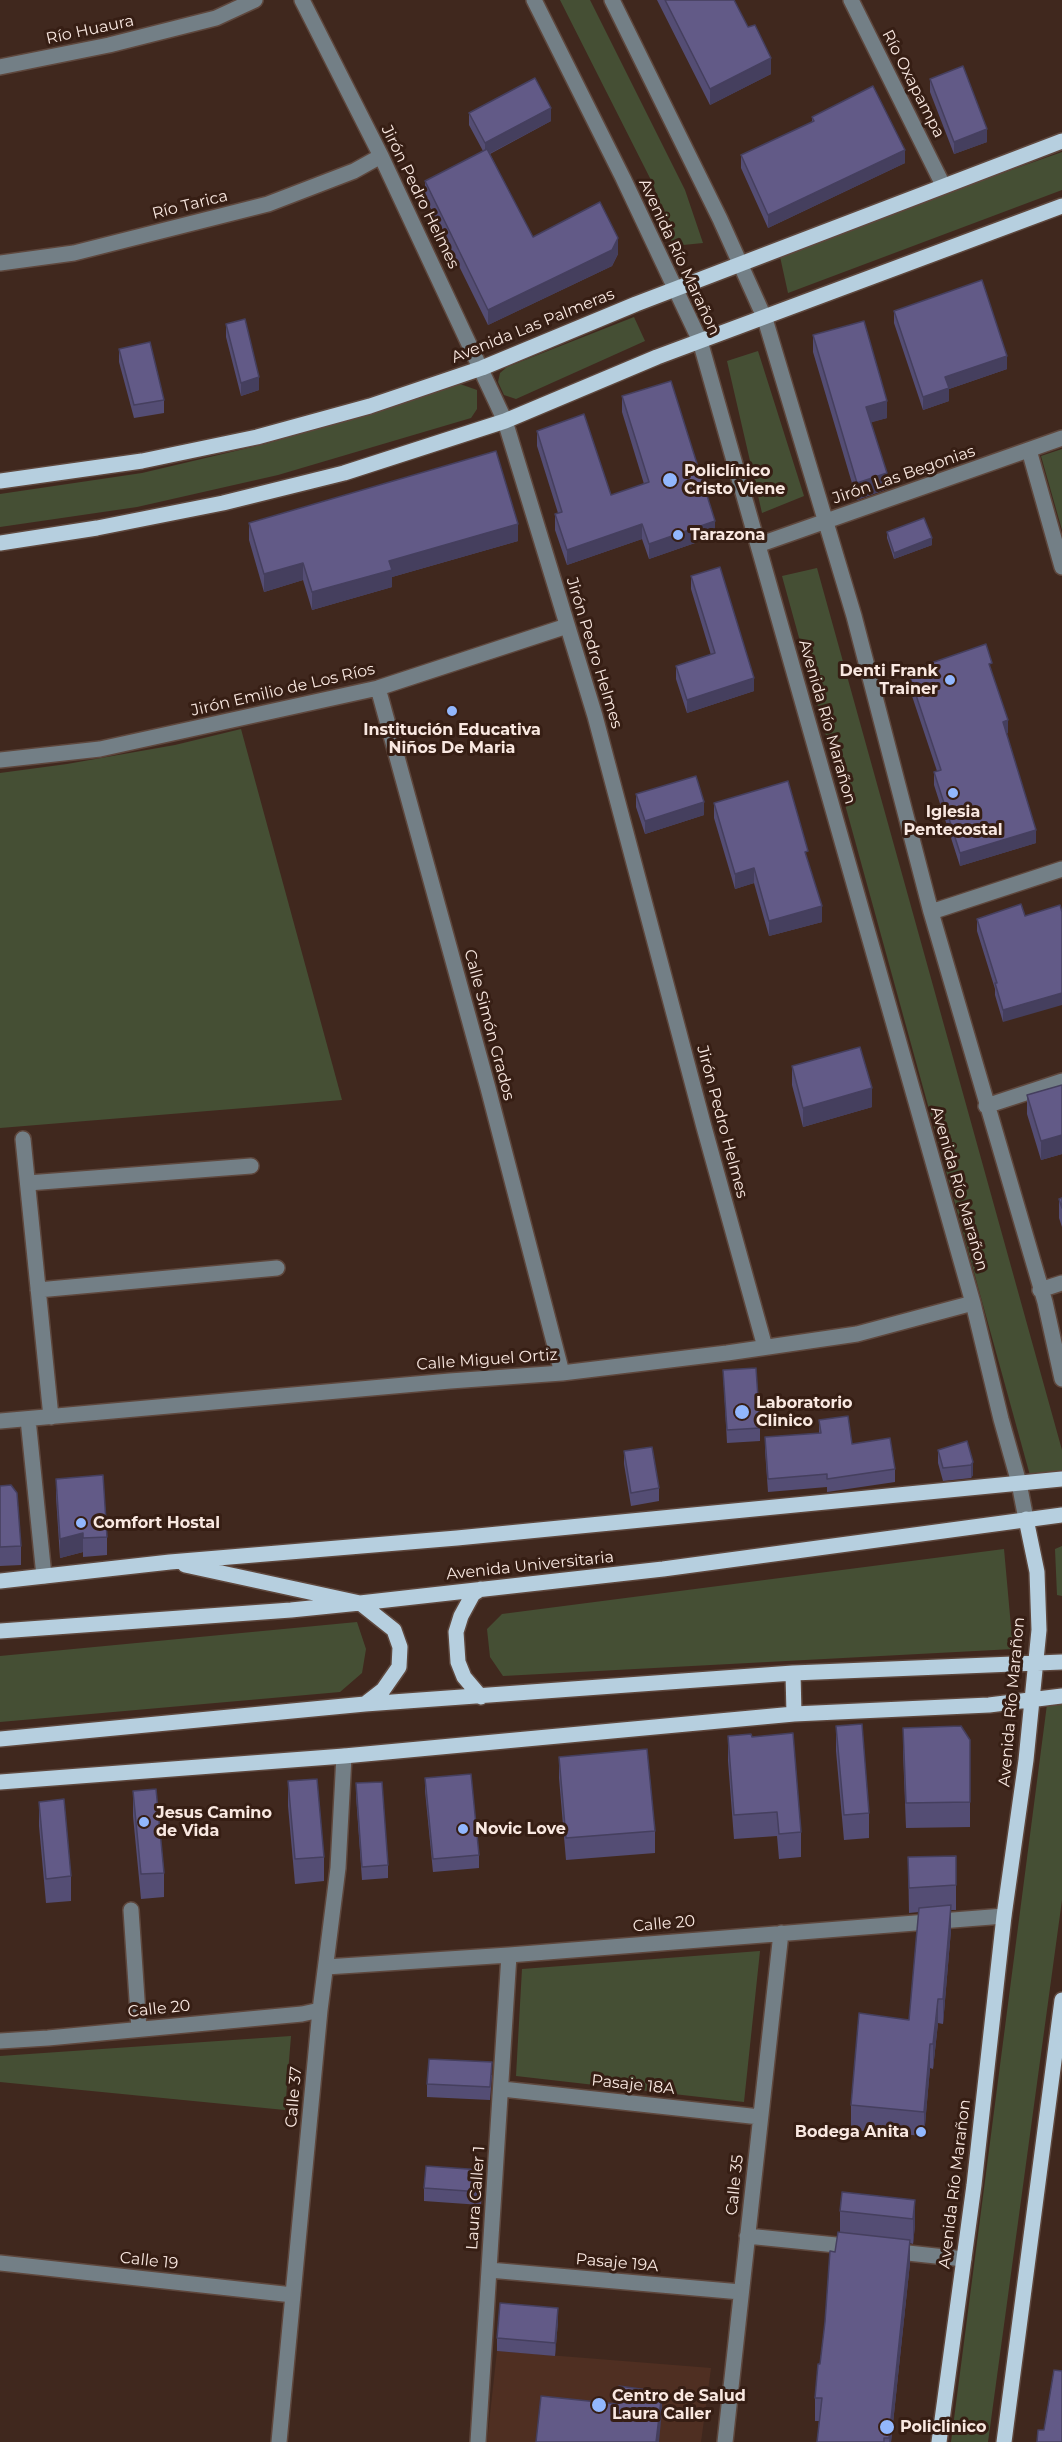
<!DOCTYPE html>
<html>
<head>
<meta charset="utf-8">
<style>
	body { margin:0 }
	canvas { display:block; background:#40281e }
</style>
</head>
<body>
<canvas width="1062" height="2442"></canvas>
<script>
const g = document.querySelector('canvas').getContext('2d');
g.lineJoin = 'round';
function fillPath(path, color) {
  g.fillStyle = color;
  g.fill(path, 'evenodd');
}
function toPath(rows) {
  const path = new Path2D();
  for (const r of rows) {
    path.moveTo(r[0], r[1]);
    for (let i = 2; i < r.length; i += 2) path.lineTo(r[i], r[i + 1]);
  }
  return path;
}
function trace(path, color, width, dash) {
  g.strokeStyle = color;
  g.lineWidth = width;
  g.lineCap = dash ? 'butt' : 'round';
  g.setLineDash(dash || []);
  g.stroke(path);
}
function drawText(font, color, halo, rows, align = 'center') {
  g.font = font + ' Montserrat,sans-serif';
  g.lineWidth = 6;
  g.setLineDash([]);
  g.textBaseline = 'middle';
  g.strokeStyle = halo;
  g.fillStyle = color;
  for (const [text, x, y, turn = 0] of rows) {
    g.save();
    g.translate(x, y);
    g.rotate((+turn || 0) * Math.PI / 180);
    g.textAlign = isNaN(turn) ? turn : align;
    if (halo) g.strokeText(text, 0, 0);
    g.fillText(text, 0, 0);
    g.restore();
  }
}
const built = toPath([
	[497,2351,711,2368,701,2442,487,2442]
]);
const green = toPath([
	[560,0,590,0,685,190,703,243,673,246,653,184],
	[1062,152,1062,190,788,293,779,252],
	[634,317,645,341,516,399,504,395,498,382,500,373,507,367],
	[758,351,804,496,762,513,727,361],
	[460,384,477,390,477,409,471,418,278,475,137,507,0,527,0,494,142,473,265,444,361,416],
	[1062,449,1062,530,1041,456],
	[817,568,1062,1450,1062,1474,1031,1479,782,576],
	[241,729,342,1100,0,1128,0,773,67,764,175,745],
	[1062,1546,1062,1596,1057,1595,1055,1549],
	[1004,1549,1013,1649,503,1676,490,1657,487,1629,502,1614],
	[357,1622,366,1649,362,1673,340,1692,0,1722,0,1656],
	[1062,1688,1062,1900,988,2442,951,2442,1049,1689],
	[760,1951,744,2102,516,2076,522,1969],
	[291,2036,285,2110,0,2082,0,2056]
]);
const minor = toPath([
	[302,0,381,156,505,421,595,716,704,1127,765,1347],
	[534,0,623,178,700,341,973,1303,1001,1419,1019,1483,1026,1519],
	[612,0,720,219,765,319,854,616,931,912,1045,1302,1062,1379],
	[851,0,943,185],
	[0,67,109,45,216,18,255,0],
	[0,263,74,253,268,204,354,171,381,156],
	[1029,450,1062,567],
	[758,545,1062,438],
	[378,688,488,1088,562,1373],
	[0,760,100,749,378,688,567,626],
	[931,912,1062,869],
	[986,1106,1062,1081],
	[23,1139,51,1417],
	[28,1183,251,1166],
	[38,1290,277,1268],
	[1040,1290,1062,1283],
	[28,1419,44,1576],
	[0,1421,450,1381,562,1373,727,1353,857,1334,973,1303],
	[131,1910,139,2029],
	[326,1967,509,1955,1004,1916],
	[0,2041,48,2038,302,2014,320,2010],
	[502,2089,760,2117],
	[747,2236,856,2247],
	[889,2251,964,2259],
	[0,2263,293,2295],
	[489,2270,741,2292],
	[279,2442,320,2010,338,1868,344,1756],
	[478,2442,509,1955],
	[725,2442,781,1933]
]);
const major = toPath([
	[0,481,142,461,257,437,370,406,482,368,636,304,1062,141],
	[0,543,97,528,223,503,344,473,505,421,657,357,1062,206],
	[185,1565,360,1603,394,1630,400,1647,399,1667,383,1690,365,1704],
	[0,1581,170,1562,457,1538,1062,1479],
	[481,1589,473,1594,461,1616,456,1632,458,1662,464,1677,481,1697],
	[0,1631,291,1610,360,1603,663,1569,1062,1515],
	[793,1673,794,1714],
	[0,1739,365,1704,793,1673,1062,1662],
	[0,1782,344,1756,794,1714,989,1705,1062,1696],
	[939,2442,974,2185,1004,1916,1026,1760,1039,1630,1037,1572,1026,1519],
	[1004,2442,1062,2000]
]);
const wall = toPath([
	[657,0,734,0,771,74,710,105],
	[930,79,987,142,954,154,930,92],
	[469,113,551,121,490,154,533,237,618,254,612,266,488,325,425,197,425,181,483,151,469,125],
	[812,117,905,163,768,228,741,168,741,155,812,122],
	[894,311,1007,369,949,389,949,401,923,410,894,323],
	[226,324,259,390,241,396,226,337],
	[813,335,887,418,871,422,887,489,857,500,813,352],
	[119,349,164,400,164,413,134,418,119,362],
	[622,396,715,536,649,559,642,539,567,565,555,530,555,514,558,513,537,446,537,431,611,495,644,484,622,412],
	[249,523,518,541,392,577,392,587,312,610,303,580,264,592,249,540],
	[887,532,932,545,894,559,887,538],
	[691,576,754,691,687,713,676,679,676,666,711,655,691,589],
	[908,671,992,673,1008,733,1006,733,1036,843,960,866,934,785,934,772,937,771,908,684],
	[636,794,704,815,645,834,636,807],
	[714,803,808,862,822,922,769,936,754,883,735,889,714,818],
	[1025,916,1003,1022,995,995,995,989,977,931,977,919],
	[792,1066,872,1107,803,1127,792,1085],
	[1062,1085,1062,1154,1041,1160,1027,1114,1027,1095],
	[1062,1198,1062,1227,1059,1218,1059,1199],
	[723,1370,760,1428,760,1441,727,1443],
	[819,1420,852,1444,895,1469,895,1482,827,1492,827,1487,768,1492,765,1450,765,1437,819,1433],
	[967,1441,973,1475,971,1478,943,1481,938,1463,938,1450],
	[624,1451,659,1488,659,1501,631,1506,624,1464],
	[56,1479,107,1537,107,1555,83,1557,83,1552,60,1558,56,1497],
	[0,1486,21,1546,21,1565,0,1566],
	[836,1726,869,1813,869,1838,844,1840,836,1751],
	[903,1728,970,1740,970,1827,906,1828,903,1752],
	[728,1736,752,1737,801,1832,801,1857,779,1859,777,1836,734,1839,728,1761],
	[559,1757,655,1831,655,1853,566,1860,559,1778],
	[425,1778,479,1855,479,1868,433,1872,425,1791],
	[288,1781,324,1857,324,1881,295,1884,288,1806],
	[356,1783,388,1865,388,1878,362,1880,356,1796],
	[133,1791,164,1873,164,1897,141,1899,133,1816],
	[39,1802,71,1876,71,1901,46,1903,39,1826],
	[956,1856,956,1910,951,1910,951,1930,943,2024,938,2023,933,2069,930,2068,924,2136,851,2130,851,2105,909,2020,919,1912,909,1913,908,1857],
	[492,2075,490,2100,427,2097,427,2084],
	[482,2183,481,2205,424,2201,424,2188],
	[915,2200,915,2225,913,2244,910,2243,910,2263,891,2442,817,2442,819,2421,815,2421,815,2398,835,2252,840,2232,840,2211],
	[558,2321,555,2356,497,2351,497,2338]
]);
const shadedWall = toPath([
	[771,58,771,74,710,105,710,89],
	[551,108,551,121,485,156,485,143],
	[987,129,987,142,954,154,954,142],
	[905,150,905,163,768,228,768,215],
	[618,238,618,254,612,266,488,325,488,310],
	[1007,356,1007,369,949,389,949,401,923,410,923,397,945,377],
	[259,377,259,390,241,396,241,383],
	[887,401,887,418,866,424,866,407],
	[887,473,887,489,857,500,857,483],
	[715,521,715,536,649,559,649,544],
	[518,524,518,541,392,577,392,587,312,610,312,592,389,561],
	[642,524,642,539,567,565,567,550],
	[932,538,932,545,894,559,894,553],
	[303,563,303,580,264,592,264,574],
	[754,678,754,691,687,713,687,700],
	[1008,720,1008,733,1003,735,1003,722],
	[704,802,704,815,645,834,645,821],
	[1036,830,1036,843,960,866,960,853],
	[754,868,754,883,735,889,735,874],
	[822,906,822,922,769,936,769,921],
	[1062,993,1062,1005,1003,1022,1003,1010],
	[872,1088,872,1107,803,1127,803,1108],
	[1062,1135,1062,1154,1041,1160,1041,1141],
	[973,1462,973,1475,971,1478,971,1465],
	[83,1533,83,1552,60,1558,60,1539],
	[951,1905,951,1930,943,2024,943,1999],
	[938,1999,938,2023,933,2069,933,2044],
	[930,2044,930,2068,924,2136,924,2112],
	[482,2170,482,2183,481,2205,481,2192],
	[915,2200,915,2225,913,2244,913,2219],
	[910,2240,910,2263,891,2442,889,2442],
	[558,2308,558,2321,555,2356,555,2343],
	[662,2392,662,2411,659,2442,656,2442]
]);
const building = toPath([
	[665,0,734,0,748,27,755,25,771,58,710,89,665,0],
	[963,66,987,129,954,142,930,79,963,66],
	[535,78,551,108,485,143,469,113,535,78],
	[873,86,905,150,768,215,741,155,814,121,812,117,873,86],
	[487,149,533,237,600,202,618,238,612,250,488,310,425,181,487,149],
	[982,280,1007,356,945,377,949,388,923,397,894,311,982,280],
	[245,319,259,377,241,383,226,324,245,319],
	[864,321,887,401,866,407,887,473,857,483,813,335,864,321],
	[150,342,164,400,134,405,119,349,150,342],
	[671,381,715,521,649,544,642,524,567,550,555,514,562,512,537,431,584,414,611,495,649,482,622,396,671,381],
	[496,451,518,524,389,561,392,570,312,592,303,563,264,574,249,523,496,451],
	[924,518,932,538,894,553,887,532,924,518],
	[720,567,754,678,687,700,676,666,715,653,691,576,720,567],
	[986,644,992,663,989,664,1008,720,1003,722,1036,830,960,853,934,772,941,770,908,671,986,644],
	[696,776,704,802,645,821,636,794,696,776],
	[788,781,808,851,805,852,822,906,769,921,754,868,735,874,714,803,788,781],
	[1021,904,1025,916,1060,905,1062,912,1062,993,1003,1010,995,983,997,983,977,919,1021,904],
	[860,1047,872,1088,803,1108,792,1066,860,1047],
	[1062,1085,1062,1135,1041,1141,1027,1095,1062,1085],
	[1062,1198,1062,1208,1059,1199,1062,1198],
	[756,1368,760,1428,727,1430,723,1370,756,1368],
	[848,1416,852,1444,890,1438,895,1469,827,1479,827,1474,768,1479,765,1437,821,1433,819,1420,848,1416],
	[967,1441,973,1462,971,1465,943,1468,938,1450,967,1441],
	[652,1447,659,1488,631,1493,624,1451,652,1447],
	[103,1475,107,1537,83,1538,83,1533,60,1539,56,1479,103,1475],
	[11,1485,17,1493,21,1546,0,1547,0,1486,11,1485],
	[862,1724,869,1813,844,1815,836,1726,862,1724],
	[961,1726,970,1740,970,1802,906,1803,903,1728,961,1726],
	[793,1733,801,1832,779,1834,777,1812,734,1815,728,1736,751,1734,752,1737,793,1733],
	[647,1749,655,1831,566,1838,559,1757,647,1749],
	[471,1774,479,1855,433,1859,425,1778,471,1774],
	[317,1779,324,1857,295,1859,288,1781,317,1779],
	[382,1782,388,1865,362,1867,356,1783,382,1782],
	[156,1789,164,1873,141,1874,133,1791,156,1789],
	[64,1799,71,1876,46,1879,39,1802,64,1799],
	[956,1856,956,1885,909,1888,908,1857,956,1856],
	[951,1905,943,1999,938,1999,933,2044,930,2044,924,2112,851,2105,859,2013,909,2020,919,1908,951,1905],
	[429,2059,492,2062,490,2087,427,2084,429,2059],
	[426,2166,482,2170,481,2192,424,2188,426,2166],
	[842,2192,915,2200,913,2219,840,2211,842,2192],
	[838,2232,910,2240,889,2438,884,2438,884,2442,817,2442,822,2398,815,2398,818,2364,820,2364,825,2322,830,2251,835,2252,838,2232],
	[500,2303,558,2308,555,2343,497,2338,500,2303],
	[1054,2370,1062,2371,1062,2442,1037,2442,1038,2430,1044,2430,1054,2370],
	[619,2386,662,2392,656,2442,536,2442,541,2396,617,2404,619,2386]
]);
const markers = [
	[670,480,8,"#92b7fd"],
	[678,535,6,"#92b7fd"],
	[950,680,6,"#92b7fd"],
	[452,711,6,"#92b7fd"],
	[953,793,6,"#92b7fd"],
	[742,1412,8,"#92b7fd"],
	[81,1523,6,"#92b7fd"],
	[144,1822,6,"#92b7fd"],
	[463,1829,6,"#92b7fd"],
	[921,2132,6,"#92b7fd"],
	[599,2405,8,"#92b7fd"],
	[887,2427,8,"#92b7fd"]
];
const streetNames = [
	["Río Huaura",90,30,-12],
	["Río Oxapampa",913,84,63],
	["Jirón Pedro Helmes",420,197,64],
	["Río Tarica",190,205,-14],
	["Avenida Río Marañon",679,257,65],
	["Avenida Las Palmeras",533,326,-22],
	["Jirón Las Begonias",904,475,-19],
	["Jirón Pedro Helmes",594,653,73],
	["Jirón Emilio de Los Ríos",283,690,-13],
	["Avenida Río Marañon",827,722,74],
	["Calle Simón Grados",489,1025,75],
	["Jirón Pedro Helmes",722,1122,75],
	["Avenida Río Marañon",959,1189,74],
	["Calle Miguel Ortiz",487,1360,-4],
	["Avenida Universitaria",530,1566,-6],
	["Avenida Río Marañon",1012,1702,-85],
	["Calle 20",664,1924,-5],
	["Calle 20",159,2009,-6],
	["Pasaje 18A",633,2085,6],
	["Calle 37",294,2097,-85],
	["Avenida Río Marañon",955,2184,-83],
	["Calle 35",735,2185,-84],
	["Laura Caller 1",476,2198,-86],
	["Calle 19",149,2261,6],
	["Pasaje 19A",617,2263,5]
];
const poiNames = [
	["Policlínico",684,471],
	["Cristo Viene",684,489],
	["Tarazona",690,535],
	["Denti Frank",938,671,"right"],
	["Trainer",938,689,"right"],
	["Institución Educativa",452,730,"center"],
	["Niños De Maria",452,748,"center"],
	["Iglesia",953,812,"center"],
	["Pentecostal",953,830,"center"],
	["Laboratorio",756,1403],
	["Clinico",756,1421],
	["Comfort Hostal",93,1523],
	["Jesus Camino",156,1813],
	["de Vida",156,1831],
	["Novic Love",475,1829],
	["Bodega Anita",909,2132,"right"],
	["Centro de Salud",612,2396],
	["Laura Caller",612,2414],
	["Policlinico",900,2427]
];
fillPath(built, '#4f2f22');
fillPath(green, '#454f34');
trace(minor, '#5e473d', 18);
trace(major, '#5e473d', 18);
trace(minor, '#737f86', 15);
trace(major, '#b6cfdf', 15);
fillPath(wall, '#544d74');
fillPath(shadedWall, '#453f5e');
fillPath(building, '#625a87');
trace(building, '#453f5e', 1.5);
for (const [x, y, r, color] of markers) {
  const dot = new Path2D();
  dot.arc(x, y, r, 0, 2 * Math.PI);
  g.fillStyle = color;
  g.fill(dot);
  trace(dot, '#361e14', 2);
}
drawText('16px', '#f9e8e1', '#361e14', streetNames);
drawText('bold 16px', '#f9e8e1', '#361e14', poiNames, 'left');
</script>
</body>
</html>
